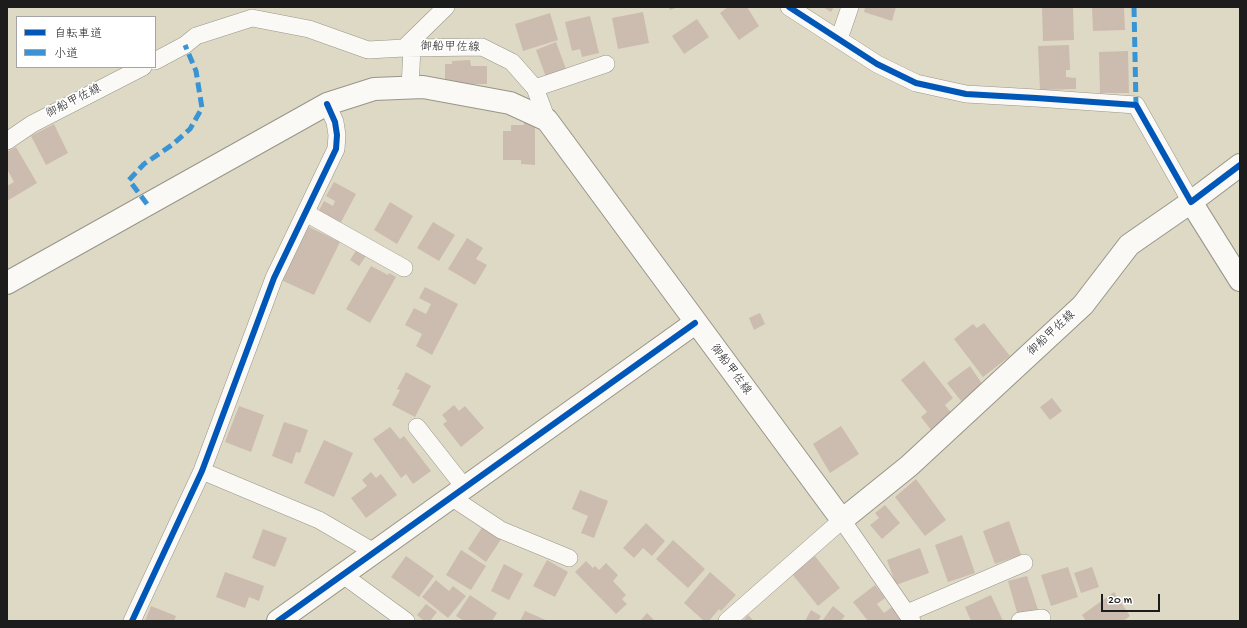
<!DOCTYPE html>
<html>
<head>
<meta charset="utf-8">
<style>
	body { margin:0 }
	#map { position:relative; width:1247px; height:628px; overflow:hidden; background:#ded9c4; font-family:"Gochi Hand","Klee One",sans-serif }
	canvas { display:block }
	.frame { position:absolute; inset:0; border:8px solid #1c1c1c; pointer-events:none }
	.legend { position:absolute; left:16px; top:16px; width:140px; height:52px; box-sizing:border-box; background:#fff; border:1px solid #a4a4a4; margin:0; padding:5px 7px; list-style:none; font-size:12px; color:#1c1c1c }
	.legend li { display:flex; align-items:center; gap:8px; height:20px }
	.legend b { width:20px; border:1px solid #a4a4a4 }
	.scale { position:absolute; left:1101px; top:594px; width:59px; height:18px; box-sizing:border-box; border:2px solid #1c1c1c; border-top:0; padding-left:5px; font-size:12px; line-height:14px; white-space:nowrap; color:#1c1c1c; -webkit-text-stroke:3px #fff; paint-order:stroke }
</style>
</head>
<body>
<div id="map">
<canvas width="1247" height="628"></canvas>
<div class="frame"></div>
<ul class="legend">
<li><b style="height:5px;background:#0057b8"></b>自転車道</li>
<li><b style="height:5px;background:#3a94d4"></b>小道</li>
</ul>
<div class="scale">20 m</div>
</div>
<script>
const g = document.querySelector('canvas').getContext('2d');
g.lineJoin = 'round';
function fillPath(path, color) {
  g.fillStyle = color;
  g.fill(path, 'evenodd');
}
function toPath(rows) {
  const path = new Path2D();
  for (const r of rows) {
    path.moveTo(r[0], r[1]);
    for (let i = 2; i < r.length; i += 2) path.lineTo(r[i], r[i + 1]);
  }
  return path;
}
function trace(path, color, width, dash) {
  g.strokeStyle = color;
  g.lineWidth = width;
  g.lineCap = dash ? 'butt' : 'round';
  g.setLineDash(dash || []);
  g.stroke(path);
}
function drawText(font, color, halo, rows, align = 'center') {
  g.font = font + ' "Gochi Hand","Klee One",sans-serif';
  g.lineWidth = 3.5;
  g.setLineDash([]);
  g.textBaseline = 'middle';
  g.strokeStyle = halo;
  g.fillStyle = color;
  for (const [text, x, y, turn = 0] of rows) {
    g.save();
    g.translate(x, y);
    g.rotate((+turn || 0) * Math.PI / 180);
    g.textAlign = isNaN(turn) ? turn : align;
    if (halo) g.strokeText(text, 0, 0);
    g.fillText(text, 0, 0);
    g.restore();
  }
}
const building = toPath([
	[669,7,678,7,670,10],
	[728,7,747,7,759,26,739,40,720,13],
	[823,7,834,7,831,12],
	[865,7,896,7,892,21,864,12],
	[1042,7,1073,7,1074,40,1043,41],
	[1092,7,1124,7,1125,30,1093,31],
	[643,12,649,43,618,49,612,18],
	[550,13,558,40,523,51,515,24],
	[590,16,599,53,582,57,580,49,572,51,565,22],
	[697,19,709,37,684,54,672,36],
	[556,42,566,69,546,77,536,50],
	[1069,45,1070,70,1066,70,1066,77,1076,78,1076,89,1040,90,1038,46],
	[1128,51,1129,93,1100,93,1099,52],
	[470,60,471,66,487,66,487,84,445,84,445,64,452,64,452,61],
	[524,121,535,121,535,165,521,164,521,160,503,160,503,131,511,131,511,125,524,125],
	[54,124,68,153,46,165,31,136],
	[16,147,37,183,7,201,7,186,14,182,7,169,7,152],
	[334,182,356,194,340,224,318,212,324,201,333,206,335,201,326,196],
	[390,202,413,216,397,244,374,230],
	[433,222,455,235,439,261,417,248],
	[307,226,340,242,314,295,281,280],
	[467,238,483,248,476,259,487,265,475,285,448,269],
	[357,249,366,256,359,266,350,260],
	[371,266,388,275,389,273,396,277,370,323,346,309],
	[425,287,458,304,432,355,416,346,422,334,405,325,414,308,426,314,431,304,419,298],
	[760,313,765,324,754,330,749,318],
	[984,323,1010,356,983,377,954,339,973,324,977,328],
	[924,361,953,398,945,405,952,414,931,430,921,417,927,412,901,380],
	[970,366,983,385,961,401,947,383],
	[406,372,431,386,415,417,392,405,400,390,397,389],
	[1052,398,1062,411,1050,420,1040,407],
	[454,405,459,411,465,406,484,428,461,447,443,424,447,421,442,415],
	[239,406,264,415,251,452,225,442],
	[284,422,308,430,300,453,296,452,292,464,272,456],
	[841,426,859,454,830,473,813,444],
	[390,427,400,439,404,436,431,471,413,484,406,474,401,478,373,439],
	[324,440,353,453,334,497,304,483],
	[371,472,376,478,381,474,397,495,366,518,351,498,367,486,362,480],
	[916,479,946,520,925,536,895,497],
	[580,490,608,501,594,538,581,533,588,516,572,509],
	[885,505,900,523,882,539,870,525,879,518,875,513],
	[1009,521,1021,555,995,564,983,531],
	[646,523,665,541,652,556,643,548,634,558,623,548],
	[483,526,502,538,486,562,468,549],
	[263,529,287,538,275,567,252,558],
	[962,535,975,573,948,582,935,545],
	[673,540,705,569,688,588,656,559],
	[920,548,929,573,896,585,887,560],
	[461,550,486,566,471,590,446,575],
	[406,556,434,576,419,597,391,577],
	[815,556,840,588,818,606,792,574],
	[547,560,568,572,555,597,533,586],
	[586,561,593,568,595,566,599,570,606,563,618,575,613,581,626,595,622,599,627,604,616,614,575,572],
	[504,564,523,574,509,600,491,591],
	[1068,567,1078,597,1051,606,1041,575],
	[1092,567,1099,587,1081,593,1074,573],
	[225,572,264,586,259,601,249,597,245,608,216,597],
	[710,572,736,595,721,611,719,609,709,621,704,621,684,603],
	[1027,576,1038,610,1018,616,1008,581],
	[436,580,449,591,453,586,466,596,448,618,422,597],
	[875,585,885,598,877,604,884,613,892,607,903,621,868,621,853,602],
	[1114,592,1130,616,1123,621,1086,621,1082,615],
	[470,595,497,613,492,621,464,621,456,616],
	[991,595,1003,621,971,621,965,607],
	[426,604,437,612,430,621,424,621,417,615],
	[151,606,176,616,174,621,145,621],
	[833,606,845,616,841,621,822,621],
	[811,610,821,616,818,621,805,621],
	[525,611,548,621,520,621],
	[647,613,655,621,640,621],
	[748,615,754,621,743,621]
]);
const street = toPath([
	[789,7,877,64,916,83,966,94,1036,98,1136,105,1191,202],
	[839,39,850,7],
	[404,48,446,7],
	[155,61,185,45,196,36,252,18,309,29,368,50,404,48,482,47,512,62,535,88,547,120],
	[410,88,412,48],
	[535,88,606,64],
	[7,141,32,124,143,67],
	[306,213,404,268],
	[417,427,465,488],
	[202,471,319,520,374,552],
	[451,497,501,530,569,558],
	[343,575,406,621],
	[907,613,1024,563],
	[132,621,202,471,274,278,336,149,337,135,335,122,327,104],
	[727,621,842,520,912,621],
	[1020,621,1042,618]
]);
const secondary = toPath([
	[1191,202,1240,165],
	[7,283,327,104,374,89,423,87,510,103,547,120,842,520,909,466,1083,305,1129,245,1191,202,1240,280],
	[278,621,695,323]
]);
const quiet = toPath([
	[1134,7,1136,105],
	[147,204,129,180,144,164,172,145,190,129,202,108,196,71,185,45]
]);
const cycleway = toPath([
	[789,7,877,64,916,83,966,94,1036,98,1136,105,1191,202,1240,165],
	[132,621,202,471,274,278,336,149,337,135,335,122,327,104],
	[278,621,695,323]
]);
const streetNames = [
	["御船甲佐線",450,48,1],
	["御船甲佐線",74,102,-27],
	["御船甲佐線",1052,334,-43],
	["御船甲佐線",730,370,53]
];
fillPath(building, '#ccbcaf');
trace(street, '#989589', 18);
trace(secondary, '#989589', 24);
trace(street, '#faf9f6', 17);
trace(secondary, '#faf9f6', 22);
trace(quiet, '#3a94d4', 5, [10, 5]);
trace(cycleway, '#0057b8', 6);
drawText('12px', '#1c1c1c', '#fff', streetNames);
</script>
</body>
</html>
